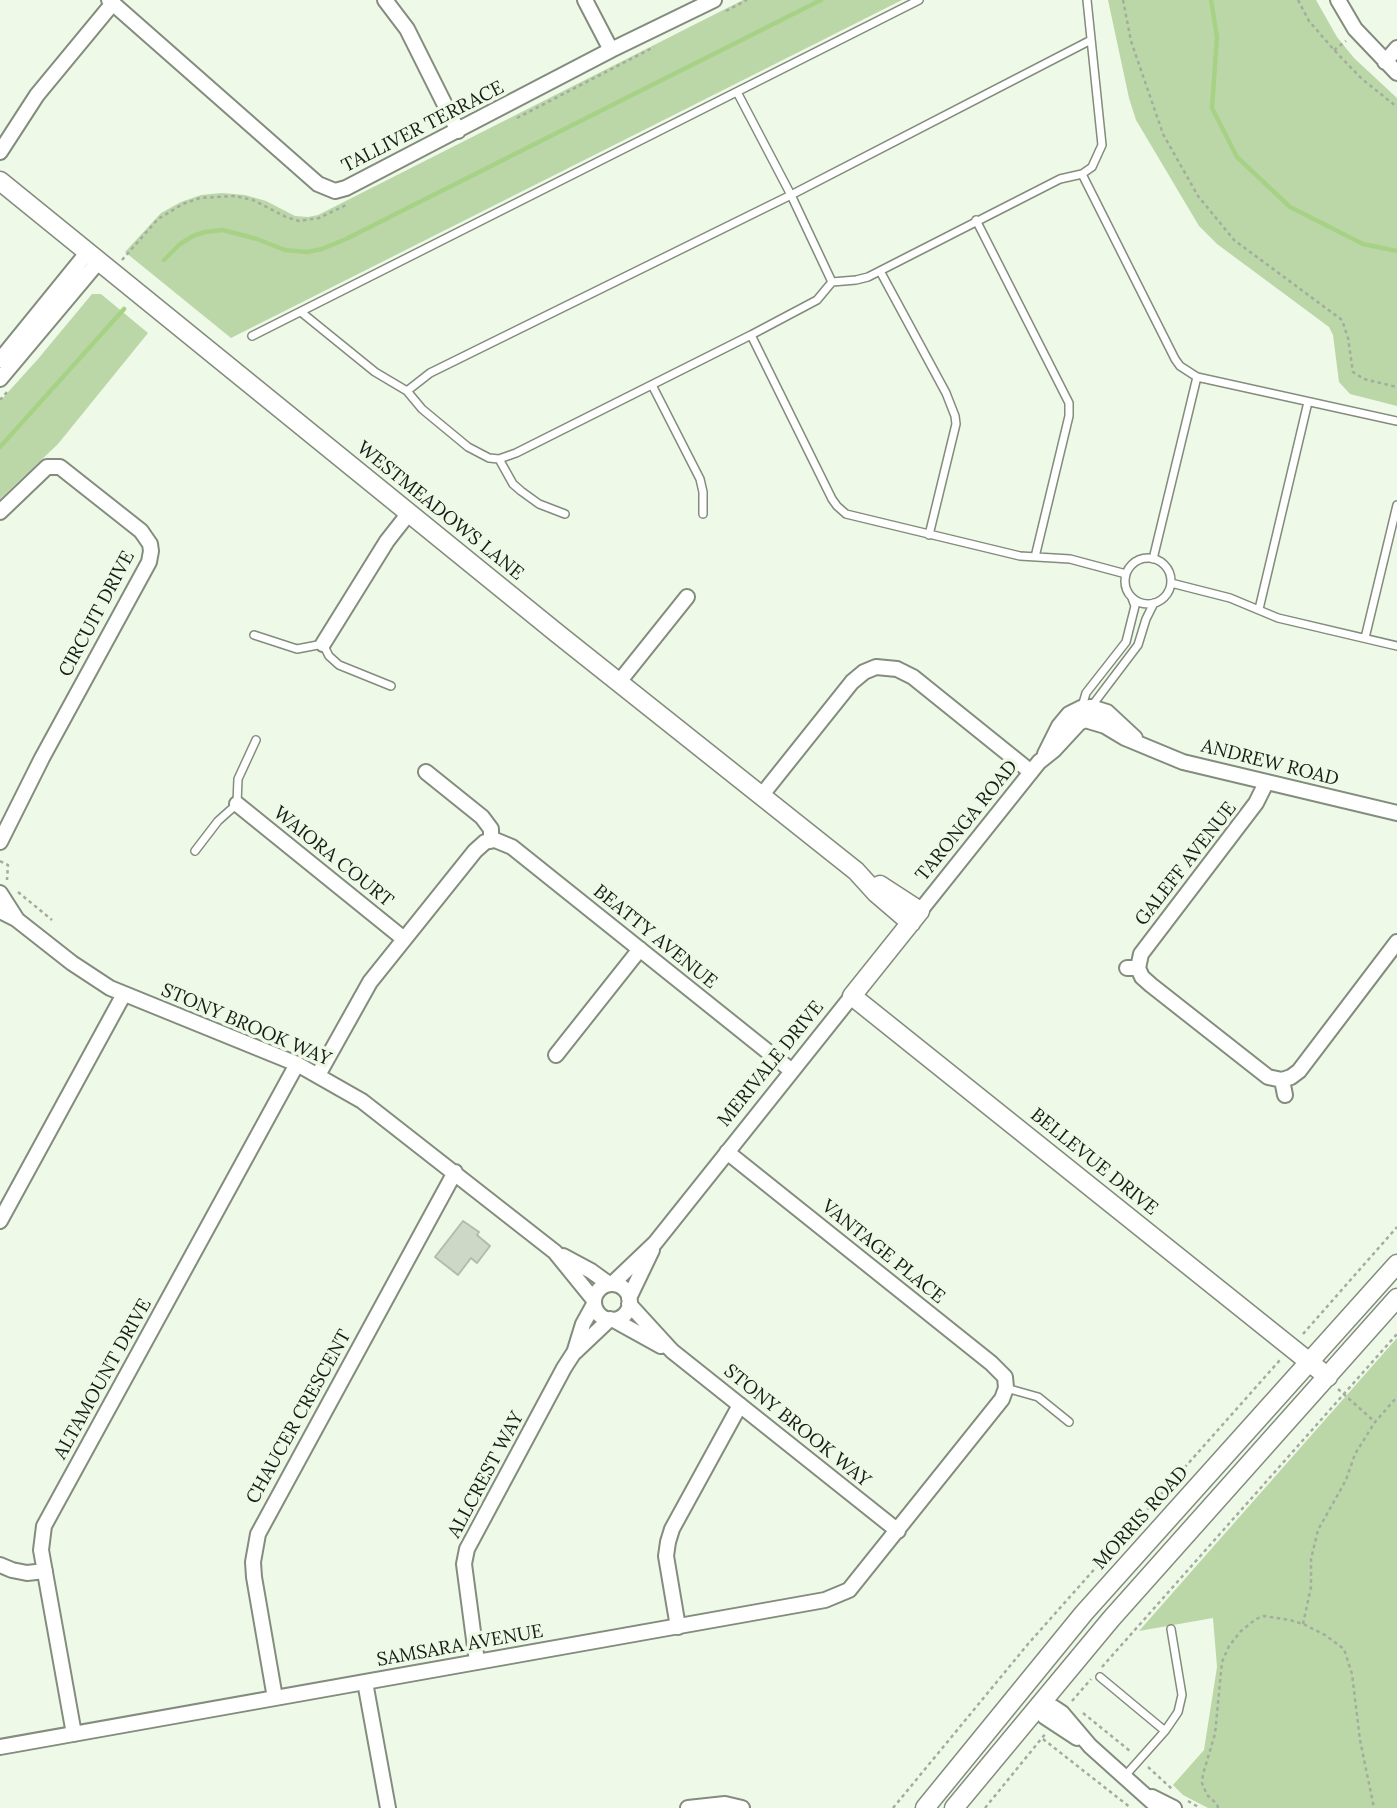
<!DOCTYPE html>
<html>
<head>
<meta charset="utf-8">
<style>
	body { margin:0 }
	canvas { display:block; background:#eef9e7 }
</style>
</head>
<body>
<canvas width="1397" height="1808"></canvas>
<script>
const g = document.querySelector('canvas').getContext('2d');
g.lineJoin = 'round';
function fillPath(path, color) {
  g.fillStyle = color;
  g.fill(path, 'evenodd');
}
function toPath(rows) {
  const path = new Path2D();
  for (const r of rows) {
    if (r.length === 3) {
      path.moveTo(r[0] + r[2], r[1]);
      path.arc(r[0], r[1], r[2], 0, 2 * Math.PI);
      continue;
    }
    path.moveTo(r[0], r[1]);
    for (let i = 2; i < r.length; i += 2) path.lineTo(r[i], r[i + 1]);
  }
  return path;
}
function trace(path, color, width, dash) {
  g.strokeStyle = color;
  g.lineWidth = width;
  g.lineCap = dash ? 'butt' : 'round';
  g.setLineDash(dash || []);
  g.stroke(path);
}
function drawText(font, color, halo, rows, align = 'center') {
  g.font = font + ' Lora,serif';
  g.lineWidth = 7;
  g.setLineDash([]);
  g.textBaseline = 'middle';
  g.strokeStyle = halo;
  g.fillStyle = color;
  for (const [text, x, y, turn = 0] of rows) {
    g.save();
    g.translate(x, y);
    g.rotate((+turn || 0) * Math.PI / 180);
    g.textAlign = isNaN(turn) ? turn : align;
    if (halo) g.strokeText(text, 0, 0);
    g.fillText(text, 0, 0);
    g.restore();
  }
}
const green = toPath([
	[743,0,902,0,231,338,125,252,161,213,181,202,201,195,222,193,245,195,266,201,295,216,308,217,318,215],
	[1108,0,1316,0,1337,37,1354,58,1397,98,1397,406,1350,394,1339,382,1333,335,1329,327,1217,244,1199,226,1136,120,1129,98],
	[92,294,101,294,148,333,58,444,0,499,0,401,38,359],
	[1397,1338,1397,1808,1208,1808,1183,1795,1173,1785,1204,1750,1217,1667,1213,1618,1139,1631]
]);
const stream = toPath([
	[1211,0,1217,37,1212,108,1237,157,1290,207,1363,244,1397,251],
	[164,260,180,244,193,236,205,232,223,230,257,239,285,250,307,252,322,249,346,239,821,0],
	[0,447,124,309]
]);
const building = toPath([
	[463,1221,479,1232,477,1235,490,1246,477,1263,471,1258,458,1275,435,1257,463,1221]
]);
const path = toPath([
	[1123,0,1131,41,1163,134,1198,196,1234,240,1342,320,1348,338,1353,372,1364,379,1397,387],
	[1298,0,1309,21,1334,50,1362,79,1397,107],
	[726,11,747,0],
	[1334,50,1346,41],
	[517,118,654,47],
	[122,260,158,219,183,204,200,198,235,196,253,200,286,217,299,221,319,218,346,205],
	[0,400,7,392],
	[0,861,8,865,7,880],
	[18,892,52,920],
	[1303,1334,1397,1227],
	[1338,1389,1375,1422],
	[1303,1624,1311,1587,1311,1559,1318,1530,1346,1480,1355,1454,1375,1422,1397,1397],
	[1102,1667,1397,1334],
	[1072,1701,1091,1679],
	[1083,1713,1130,1751],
	[1043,1739,1131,1808],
	[1148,1767,1172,1789],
	[1188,1801,1200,1808],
	[893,1808,1028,1644,1280,1360],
	[985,1808,1046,1733],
	[1218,1808,1217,1804,1207,1795,1202,1783,1203,1774,1215,1734,1222,1662,1229,1646,1241,1631,1256,1619,1264,1616,1290,1620,1303,1624,1325,1635,1344,1649,1352,1674,1360,1740,1374,1808]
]);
const service = toPath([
	[1087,0,1102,145,1092,167,1082,174,1060,179,868,277,856,280,832,282,817,300,751,335,832,499,837,506,846,514,1020,556,1070,559,1126,574],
	[737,92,791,195,832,282],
	[1082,174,1175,359,1180,366,1197,377,1153,559],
	[976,220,1069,403,1069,416,1035,557],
	[880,271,946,393,955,416,956,424,929,535],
	[301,312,375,372,407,391],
	[751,335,516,453,499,459,489,458,468,447,422,409,407,391,430,373,791,195,1091,40],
	[252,336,919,0],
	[1197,377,1397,421],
	[652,385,700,479,703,492,703,514],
	[499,459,513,484,521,491,539,504,565,514],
	[1148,581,23],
	[1171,583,1230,598,1278,618,1397,646],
	[1259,609,1308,402],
	[254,635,297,649,323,644,329,656,339,665,391,686],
	[1365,638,1397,505],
	[1091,707,1138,645,1146,619,1154,603],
	[1081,710,1086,693,1126,642,1135,606,1132,598],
	[195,851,218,821,237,804,238,779,256,740],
	[1006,1388,1038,1397,1069,1422],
	[1100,1677,1165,1731],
	[1124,1777,1165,1731,1178,1712,1182,1695,1171,1629]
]);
const minor = toPath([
	[109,0,318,184,335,191,346,188,611,50,714,0],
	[385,0,407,29,458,131],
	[585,0,611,50],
	[1338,0,1355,29,1397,73],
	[1385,62,1397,48],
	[0,152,37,95,113,3],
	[0,360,87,253],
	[0,379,99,261],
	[0,512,47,467,60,467,141,531,150,544,151,551,149,562,42,758,0,842],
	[323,644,387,541,409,513],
	[619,682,687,597],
	[1045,754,1059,726,1069,714,1081,708,1091,707,1107,712,1135,738],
	[426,772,482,817,491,829,491,840],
	[761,796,852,682,864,672,876,667,897,669,913,677,1031,772],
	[237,804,404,939],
	[0,893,16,918],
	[0,911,16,919,72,963,110,988,297,1064,362,1101,555,1252,594,1300],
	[920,911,1039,762,1054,750,1079,723,1085,720,1105,726,1125,738,1183,762,1397,813],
	[1127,968,1138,968,1142,977,1151,985,1268,1077,1282,1080,1285,1095],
	[1138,968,1141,954,1256,803,1266,783],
	[556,1055,640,949],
	[318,1075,370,982,475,851,485,842,495,840,512,847,792,1071],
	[1282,1080,1291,1077,1299,1071,1397,942],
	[0,1221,124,994],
	[563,1256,591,1271,609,1284],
	[612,1284,655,1243,852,996],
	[612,1302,18],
	[629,1298,652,1250],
	[629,1304,672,1351,898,1531],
	[614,1320,661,1346],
	[575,1350,583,1324,594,1304],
	[0,1565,12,1570,27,1573,45,1571],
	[678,1627,666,1556,668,1542,672,1529,740,1405],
	[477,1662,464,1564,467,1549,564,1368,573,1354,610,1319],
	[365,1682,388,1808],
	[275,1698,254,1577,253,1562,258,1534,455,1172],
	[1039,1704,1053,1707,1062,1713,1090,1746,1159,1808],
	[1039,1704,1045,1717,1077,1738],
	[74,1734,41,1550,44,1526,297,1064],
	[0,1747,825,1600,849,1590,1002,1399,1006,1388,1005,1377,991,1363,727,1152],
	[1152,1797,1174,1808],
	[688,1808,725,1804,742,1808]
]);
const tertiary = toPath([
	[0,181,558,634,856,871,876,893,911,923],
	[880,885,920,911,852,996,1328,1377],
	[925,1808,1084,1613,1397,1264],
	[954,1808,1111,1619,1397,1298]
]);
const streetNames = [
	["TALLIVER TERRACE",423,127,-27],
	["WESTMEADOWS LANE",440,511,39],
	["CIRCUIT DRIVE",97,614,-62],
	["ANDREW ROAD",1270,763,14],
	["TARONGA ROAD",967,821,-51],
	["WAIORA COURT",333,857,39],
	["GALEFF AVENUE",1186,864,-52],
	["BEATTY AVENUE",655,937,39],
	["STONY BROOK WAY",246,1025,23],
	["MERIVALE DRIVE",771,1064,-51],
	["BELLEVUE DRIVE",1094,1162,39],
	["VANTAGE PLACE",883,1252,39],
	["ALTAMOUNT DRIVE",103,1379,-61],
	["CHAUCER CRESCENT",299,1417,-61],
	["STONY BROOK WAY",797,1426,39],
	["ALLCREST WAY",486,1475,-62],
	["MORRIS ROAD",1141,1518,-48],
	["SAMSARA AVENUE",460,1646,-10]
];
fillPath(green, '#bbd7a8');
trace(stream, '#a7d286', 4.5);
fillPath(building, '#ced8c7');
trace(building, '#b2bcab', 2);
trace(service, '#838c7d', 10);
trace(minor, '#838c7d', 18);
trace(tertiary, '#838c7d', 21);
trace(path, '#a3ac9e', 2.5, [3.5, 3.5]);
trace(service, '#fff', 7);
trace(minor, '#fff', 14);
trace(tertiary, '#fff', 18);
drawText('19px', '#181c16', '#eef9e7', streetNames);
</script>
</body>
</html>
